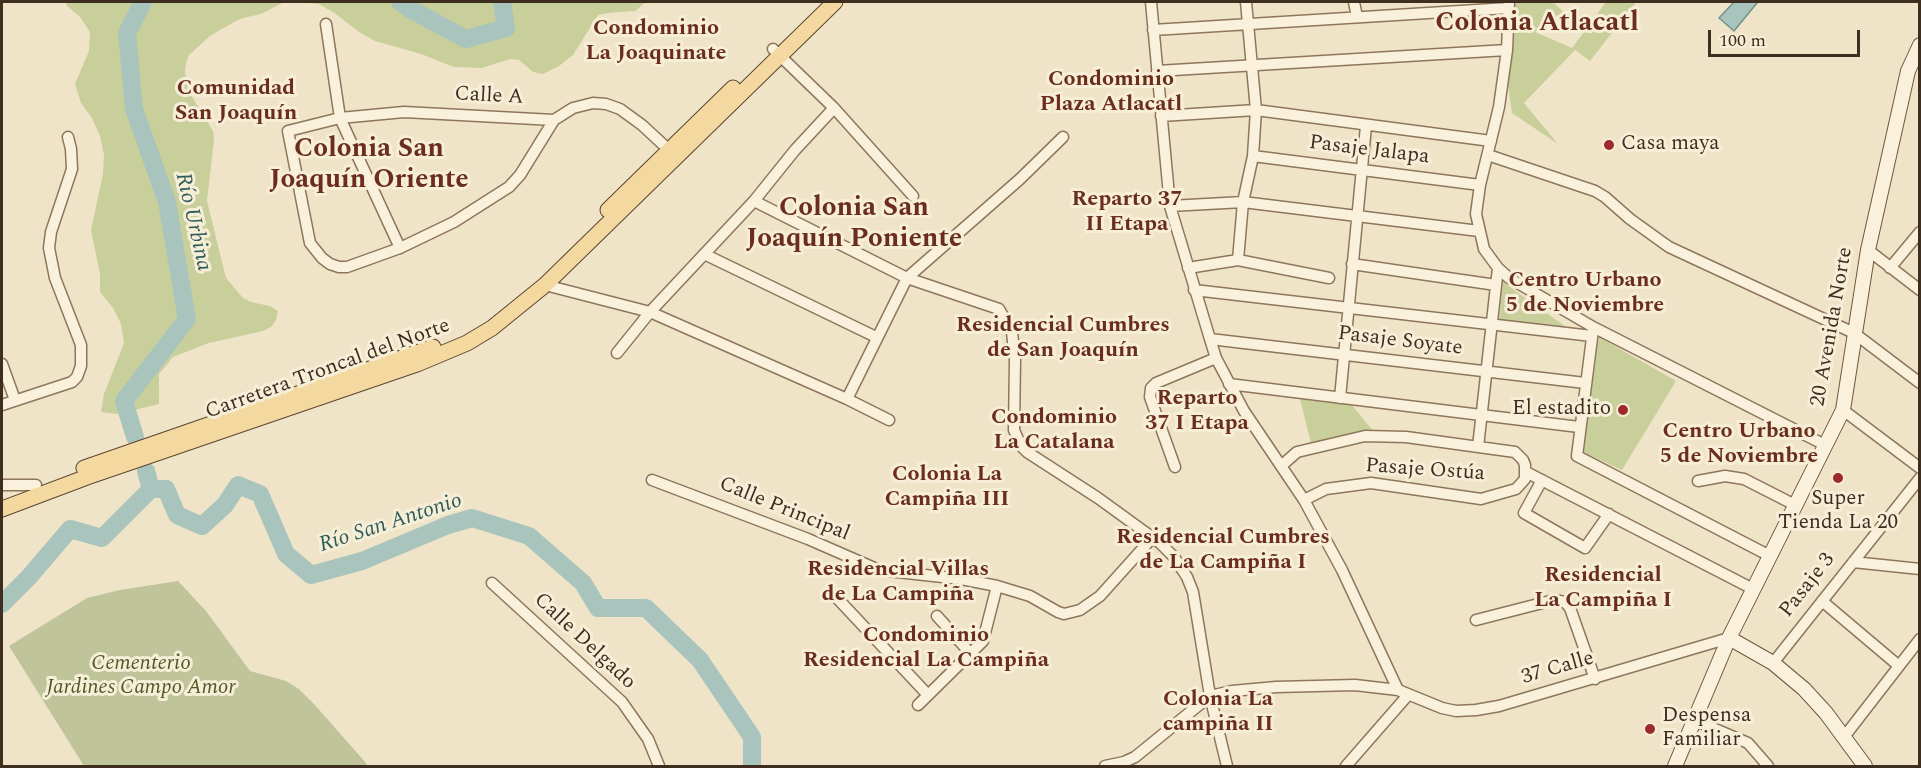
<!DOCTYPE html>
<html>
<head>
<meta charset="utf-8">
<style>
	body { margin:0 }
	#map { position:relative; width:1921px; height:768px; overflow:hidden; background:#f0e4c8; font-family:Spectral,serif }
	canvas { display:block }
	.frame { position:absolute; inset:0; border:3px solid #3d2e20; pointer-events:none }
	.scale { position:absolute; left:1708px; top:30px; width:152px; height:27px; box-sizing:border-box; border:3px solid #3d2e20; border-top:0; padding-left:8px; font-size:18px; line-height:21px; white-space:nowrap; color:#3d2e20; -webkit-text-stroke:4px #f7eed8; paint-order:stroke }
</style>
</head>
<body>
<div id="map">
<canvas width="1921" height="768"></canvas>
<div class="frame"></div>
<div class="scale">100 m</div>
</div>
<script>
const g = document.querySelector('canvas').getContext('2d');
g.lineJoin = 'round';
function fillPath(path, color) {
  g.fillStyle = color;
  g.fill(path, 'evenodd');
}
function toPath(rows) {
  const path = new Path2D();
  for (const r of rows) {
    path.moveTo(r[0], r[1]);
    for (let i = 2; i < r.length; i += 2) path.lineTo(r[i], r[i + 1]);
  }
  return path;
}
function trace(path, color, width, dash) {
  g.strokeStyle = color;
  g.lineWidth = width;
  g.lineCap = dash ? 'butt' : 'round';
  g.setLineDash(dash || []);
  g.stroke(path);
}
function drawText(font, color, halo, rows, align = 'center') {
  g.font = font + ' Spectral,serif';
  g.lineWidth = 6;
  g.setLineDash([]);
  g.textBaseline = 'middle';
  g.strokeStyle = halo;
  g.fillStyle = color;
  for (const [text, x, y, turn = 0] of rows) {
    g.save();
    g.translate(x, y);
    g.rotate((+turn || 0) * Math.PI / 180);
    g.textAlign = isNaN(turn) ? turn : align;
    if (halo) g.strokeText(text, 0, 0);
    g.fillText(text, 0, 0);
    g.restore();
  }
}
const green = toPath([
	[67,2,284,2,261,14,243,18,234,22,210,36,189,55,186,63,185,71,188,90,213,131,214,140,207,201,226,278,243,298,251,302,270,306,278,311,276,320,271,327,263,331,209,343,173,357,159,374,159,404,118,414,101,412,104,394,124,343,121,324,113,308,100,292,100,274,91,230,103,174,104,155,100,136,92,118,81,103,75,84,89,51,90,32,80,17,66,5],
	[295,2,294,2,646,2,635,11,608,13,598,15,573,55,559,66,543,74,533,72,519,60,510,59,482,68,454,67,421,54,375,41,359,32,336,14,319,4],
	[1513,2,1553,2,1580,28,1561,13,1535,32,1572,48,1606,2,1636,2,1590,61,1575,50,1524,103,1558,144,1512,113,1506,70],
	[1503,282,1569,329,1499,323],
	[1599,337,1676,381,1622,470,1582,452],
	[1300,399,1352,405,1374,432,1312,447]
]);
const cemetery = toPath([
	[178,581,206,611,250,671,286,681,299,689,314,704,366,763,367,766,84,766,9,646,87,598,120,590]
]);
const water = toPath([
	[1734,2,1755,2,1757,3,1734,31,1719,18,1734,2]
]);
const river = toPath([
	[400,2,410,9,466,39,506,28,502,2],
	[135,437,124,401,187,319,167,202,134,109,127,33,143,2],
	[146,471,151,489],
	[151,489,166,489,177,515,202,526,225,505,238,485,260,494,286,554,311,575,362,561,448,525,472,518,529,536,583,583,598,608,646,608,700,660,752,737,752,766],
	[2,604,29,577,70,529,102,538,151,489]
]);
const street = toPath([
	[1151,2,1170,206,1210,339,1216,358,1244,411,1304,500,1342,570,1398,690],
	[1354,2,1357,17],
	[1509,2,1507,50,1499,107,1480,185,1476,214,1484,249,1498,268,1509,278,1593,327,1825,445],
	[326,24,340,118,400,248],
	[1153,30,1509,8],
	[773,49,834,108,913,196],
	[1157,71,1507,50],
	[1161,116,1256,110,1491,141],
	[554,120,520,175,509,187,454,222,400,248,347,267,339,267,330,264,322,258,310,243,288,131,340,118,404,112,554,120,573,108,593,103,606,104,620,109,642,125,669,150],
	[1488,155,1595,191,1605,197,1630,219,1669,247,1854,333,1920,383],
	[1253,156,1480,185],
	[754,201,907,278,999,309,1012,332,1015,360,1014,430,1021,446,1027,452,1098,498,1160,543,1174,557,1187,577,1193,592,1210,696,1227,766],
	[1170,206,1243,202,1479,231],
	[1868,250,1920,290],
	[704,254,876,337],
	[1238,260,1243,202,1253,156,1256,110,1246,2],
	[1352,264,1496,285],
	[1188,268,1238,260,1329,278],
	[1890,268,1920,232],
	[545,285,650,312,847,399,889,420],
	[1194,290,1592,336],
	[1593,330,1577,456,1770,556],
	[1210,339,1585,383],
	[617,353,650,312,754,201,795,150,834,108],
	[2,364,15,400],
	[1229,384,1579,427],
	[1340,398,1366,126],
	[847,399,907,278,1020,179,1063,137],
	[2,405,72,382,77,377,81,366,81,345,55,278,49,248,51,232,72,169,71,149,68,137],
	[1843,410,1920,468],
	[1478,447,1498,268],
	[1281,466,1297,452,1365,436,1406,437,1515,452,1523,460,1525,465,1525,479,1516,489,1481,499,1371,483,1326,489,1304,500],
	[1175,467,1150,397,1151,388,1156,383,1216,358],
	[1526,472,1753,589],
	[652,480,808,539,879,570,961,579,997,586,1030,596,1058,612,1064,614,1080,610,1100,596,1153,537],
	[1542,480,1524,513,1585,548,1609,514],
	[1698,481,1725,476,1744,479,1795,505],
	[2,485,36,485],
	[1853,562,1920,569],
	[492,583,622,702,648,739,659,766],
	[837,598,928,695],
	[1822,601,1899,666],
	[937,616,971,654],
	[1476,620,1554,600,1565,602,1570,608,1595,679],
	[1773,663,1920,478],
	[918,705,983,641,997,586],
	[1694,720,1748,743,1768,766],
	[1844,737,1920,639],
	[1105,766,1124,762,1135,757,1210,696,1232,691,1276,687,1355,685,1398,690,1442,708,1456,711,1476,710,1499,706,1729,638],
	[1346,766,1408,695]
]);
const secondary = toPath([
	[1729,638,1773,663,1804,689,1826,713,1865,766],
	[1675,766,1729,638,1843,410,1868,250,1908,71,1920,45]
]);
const primary = toPath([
	[608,210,733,88],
	[84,468,433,347],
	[2,509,87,477,417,364,467,343,492,328,545,285,835,2]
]);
const markers = [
	[1609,145,6,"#9e2a2b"],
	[1623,410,6,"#9e2a2b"],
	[1838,478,6,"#9e2a2b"],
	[1650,729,6,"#9e2a2b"]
];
const streetNames = [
	["Calle A",489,97,3],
	["Pasaje Jalapa",1369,151,7],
	["20 Avenida Norte",1833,327,-80],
	["Pasaje Soyate",1400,342,7],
	["Carretera Troncal del Norte",328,370,-20],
	["Pasaje Ostúa",1425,471,4],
	["Calle Principal",784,510,22],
	["Pasaje 3",1808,586,-52],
	["Calle Delgado",584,642,43],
	["37 Calle",1558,669,-16]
];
const poiNames = [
	["Casa maya",1621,145],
	["El estadito",1611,410,"right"],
	["Super",1838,500,"center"],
	["Tienda La 20",1838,524,"center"],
	["Despensa",1662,717],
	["Familiar",1662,741]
];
const parkNames = [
	["Cementerio",141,665],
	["Jardines Campo Amor",141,689]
];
const neighbourhoodNames = [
	["Condominio",656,30],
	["La Joaquinate",656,55],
	["Condominio",1111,81],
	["Plaza Atlacatl",1111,106],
	["Comunidad",236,90],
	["San Joaquín",236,115],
	["Reparto 37",1127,201],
	["II Etapa",1127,226],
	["Centro Urbano",1585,282],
	["5 de Noviembre",1585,307],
	["Residencial Cumbres",1063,327],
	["de San Joaquín",1063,352],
	["Reparto",1197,400],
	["37 I Etapa",1197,425],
	["Condominio",1054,419],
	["La Catalana",1054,444],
	["Centro Urbano",1739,433],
	["5 de Noviembre",1739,458],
	["Colonia La",947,476],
	["Campiña III",947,501],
	["Residencial Cumbres",1223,539],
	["de La Campiña I",1223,564],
	["Residencial Villas",898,571],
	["de La Campiña",898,596],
	["Residencial",1603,577],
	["La Campiña I",1603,602],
	["Condominio",926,637],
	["Residencial La Campiña",926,662],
	["Colonia La",1218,701],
	["campiña II",1218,726]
];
const waterNames = [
	["Río Urbina",192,222,77],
	["Río San Antonio",391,524,-18]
];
const districtNames = [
	["Colonia Atlacatl",1537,25],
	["Colonia San",369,151],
	["Joaquín Oriente",369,182],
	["Colonia San",854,210],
	["Joaquín Poniente",854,241]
];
fillPath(green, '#c9cf9b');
fillPath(cemetery, '#bfc49a');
fillPath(water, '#a9c4bc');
trace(water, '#6f938a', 1.5);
trace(river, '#a9c4bc', 18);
trace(street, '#8d765c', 13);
trace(secondary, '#6f573f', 16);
trace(primary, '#5b4430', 17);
trace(street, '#faf1dc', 10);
trace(secondary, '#faf1dc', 14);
trace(primary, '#f3d9a0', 15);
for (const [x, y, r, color] of markers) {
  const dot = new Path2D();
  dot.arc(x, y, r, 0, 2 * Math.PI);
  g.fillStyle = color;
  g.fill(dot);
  trace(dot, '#f7eed8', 2);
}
drawText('21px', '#3d2e20', '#f7eed8', streetNames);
drawText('21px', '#3d2e20', '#f7eed8', poiNames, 'left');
drawText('italic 21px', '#4d5a26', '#f7eed8', parkNames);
drawText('bold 22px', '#6b2e1e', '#f7eed8', neighbourhoodNames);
drawText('italic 22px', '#2f5d5a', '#f7eed8', waterNames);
drawText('bold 27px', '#6b2e1e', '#f7eed8', districtNames);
</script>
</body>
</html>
